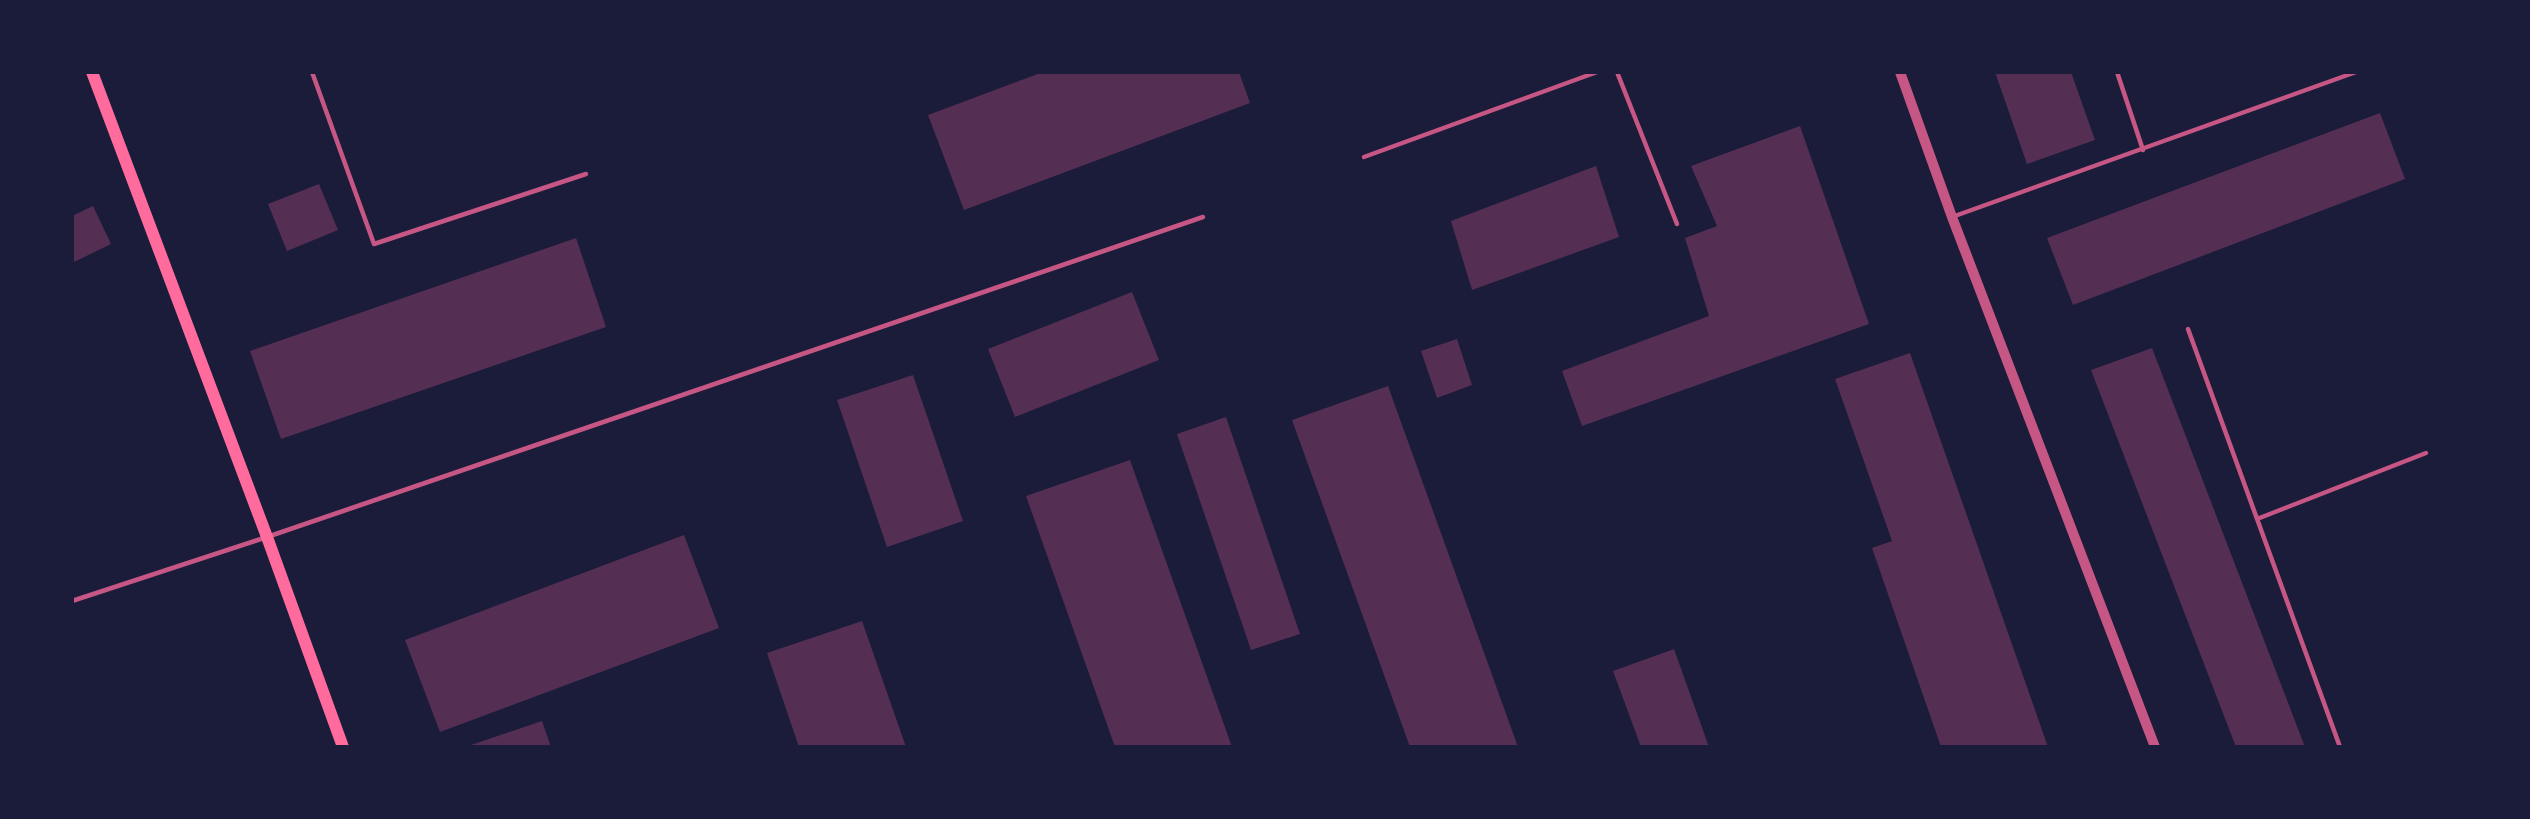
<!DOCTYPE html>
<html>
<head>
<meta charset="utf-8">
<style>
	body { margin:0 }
	#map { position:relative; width:2530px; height:819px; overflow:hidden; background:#1b1b3a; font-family:"Crimson Pro",serif }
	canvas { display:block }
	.frame { position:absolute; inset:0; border:74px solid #1b1b3a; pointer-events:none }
</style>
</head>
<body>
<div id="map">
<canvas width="2530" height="819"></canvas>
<div class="frame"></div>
</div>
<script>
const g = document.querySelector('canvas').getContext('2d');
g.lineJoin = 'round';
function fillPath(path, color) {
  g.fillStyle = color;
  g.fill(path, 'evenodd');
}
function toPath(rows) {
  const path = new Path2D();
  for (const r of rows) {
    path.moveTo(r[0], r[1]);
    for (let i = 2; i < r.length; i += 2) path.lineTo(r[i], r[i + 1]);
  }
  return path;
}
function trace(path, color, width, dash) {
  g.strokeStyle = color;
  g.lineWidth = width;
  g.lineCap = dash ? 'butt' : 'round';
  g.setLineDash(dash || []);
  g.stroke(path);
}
const building = toPath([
	[1043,72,1239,72,1250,103,964,210,928,115],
	[1995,72,2071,72,2095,140,2027,164],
	[2380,113,2405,179,2073,305,2047,238],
	[1800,126,1869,324,1582,426,1562,371,1709,316,1685,238,1717,226,1691,166],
	[1596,166,1619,237,1472,290,1451,221],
	[319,184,338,230,287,251,268,204],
	[93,206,111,244,72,263,72,216],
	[576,238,606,327,281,439,250,351],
	[1132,292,1159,360,1015,417,988,349],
	[1457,339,1472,385,1437,398,1421,351],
	[2152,348,2305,747,2236,747,2091,370],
	[1910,353,2048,747,1941,747,1872,548,1892,541,1835,379],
	[913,375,963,521,887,547,837,400],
	[1388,386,1518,747,1410,747,1292,420],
	[1226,417,1300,634,1251,650,1177,434],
	[1130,460,1232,747,1115,747,1026,496],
	[684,535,719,628,440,732,405,640],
	[862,621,906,747,799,747,767,653],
	[1674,649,1709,747,1641,747,1613,671],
	[542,721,551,747,465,747]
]);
const service = toPath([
	[312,72,374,244,586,174],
	[1617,72,1677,224],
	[2117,72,2143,150],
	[1364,157,1597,72],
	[1952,217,2356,72],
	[2188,329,2340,747],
	[2257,519,2426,453],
	[72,601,267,537,1203,217]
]);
const tertiary = toPath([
	[1900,72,1952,217,2155,747]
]);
const secondary = toPath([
	[92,72,267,537,343,747]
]);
fillPath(building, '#542f53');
trace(service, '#c65784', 4.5);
trace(tertiary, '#c65784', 10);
trace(secondary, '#ff6b9d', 12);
</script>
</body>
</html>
